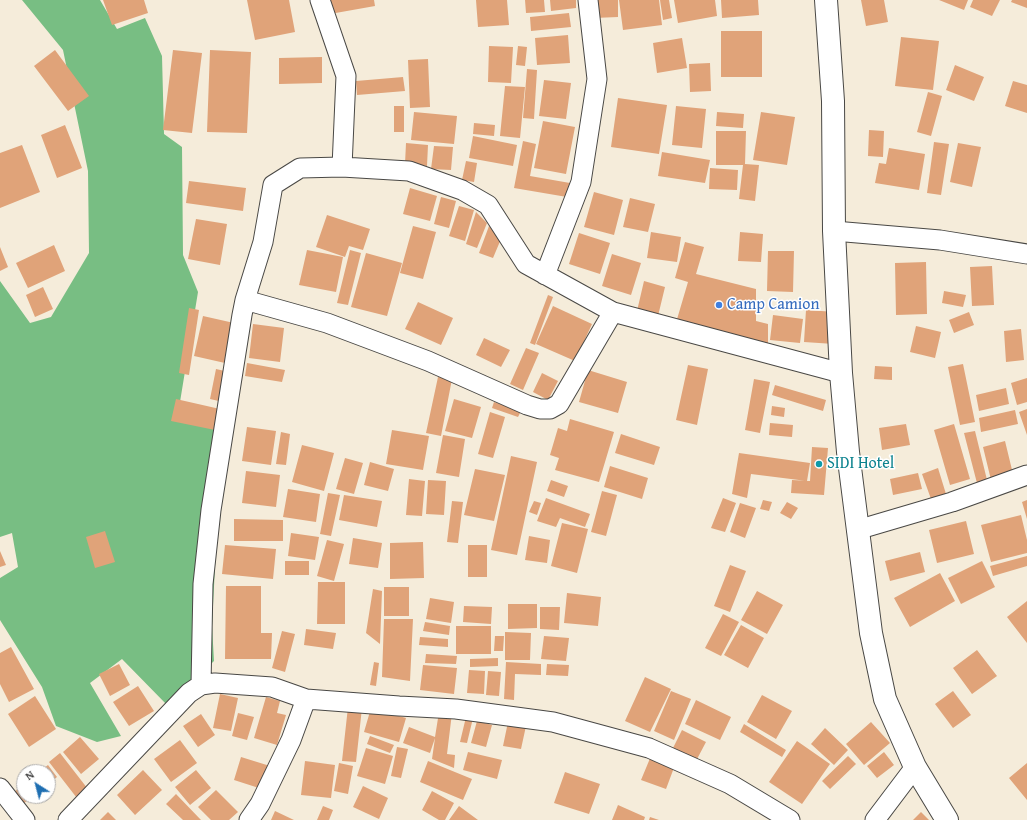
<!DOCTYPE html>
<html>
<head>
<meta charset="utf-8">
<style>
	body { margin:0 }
	#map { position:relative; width:1027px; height:820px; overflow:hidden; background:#f5ecda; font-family:"Gentium Book Plus",serif }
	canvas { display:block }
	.north { position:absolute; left:16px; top:764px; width:40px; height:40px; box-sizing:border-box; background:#fff; border:1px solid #aaa; border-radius:50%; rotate:324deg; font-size:11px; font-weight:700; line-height:16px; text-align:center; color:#2b2b2b }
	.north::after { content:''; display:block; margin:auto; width:14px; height:18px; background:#1f6fb2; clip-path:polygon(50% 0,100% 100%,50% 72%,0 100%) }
</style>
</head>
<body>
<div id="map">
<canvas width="1027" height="820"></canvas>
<div class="north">N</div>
</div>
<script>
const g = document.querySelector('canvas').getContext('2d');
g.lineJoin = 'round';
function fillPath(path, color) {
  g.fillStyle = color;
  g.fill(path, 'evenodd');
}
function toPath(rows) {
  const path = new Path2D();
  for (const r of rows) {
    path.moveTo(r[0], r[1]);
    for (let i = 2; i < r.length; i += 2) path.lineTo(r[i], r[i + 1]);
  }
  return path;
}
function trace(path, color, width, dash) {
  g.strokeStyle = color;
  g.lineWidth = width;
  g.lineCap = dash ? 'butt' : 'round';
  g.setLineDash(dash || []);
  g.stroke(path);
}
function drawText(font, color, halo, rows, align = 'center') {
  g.font = font + ' "Gentium Book Plus",serif';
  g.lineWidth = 3;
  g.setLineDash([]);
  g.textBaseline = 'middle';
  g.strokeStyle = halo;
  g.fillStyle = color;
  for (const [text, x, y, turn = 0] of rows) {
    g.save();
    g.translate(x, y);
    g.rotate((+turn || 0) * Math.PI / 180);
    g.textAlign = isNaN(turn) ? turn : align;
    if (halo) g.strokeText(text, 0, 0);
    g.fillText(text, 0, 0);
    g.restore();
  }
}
const forest = toPath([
	[22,0,100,0,117,29,145,18,162,56,164,134,182,147,183,255,198,292,179,408,222,427,212,626,214,661,168,706,122,659,90,683,121,736,97,742,56,726,42,687,0,620,0,578,18,567,12,533,0,537,0,281,30,323,51,317,89,253,88,171,63,50]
]);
const building = toPath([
	[103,0,144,0,148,13,112,25],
	[247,0,289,0,295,32,255,40],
	[328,0,374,0,375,6,330,14],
	[476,0,507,0,509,25,478,27],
	[525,0,544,0,545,12,526,13],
	[550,0,576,0,576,8,551,11],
	[593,0,618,0,618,17,594,18],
	[619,0,659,0,662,25,623,30],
	[660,0,669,0,672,18,663,20],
	[674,0,715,0,717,16,678,23],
	[721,0,758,0,759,15,722,18],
	[861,0,884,0,888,22,866,26],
	[939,0,968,0,964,10],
	[973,0,1000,0,992,16,970,7],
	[1012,0,1027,0,1027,8,1011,2],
	[569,13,571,27,531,31,530,17],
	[721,31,762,31,762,77,721,77],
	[568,35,570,63,537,65,535,38],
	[901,37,939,41,933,90,895,86],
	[682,38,687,68,657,73,653,43],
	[489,46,513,47,511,83,488,82],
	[518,46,527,47,525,66,516,65],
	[55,50,89,96,68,111,34,66],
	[173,50,202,53,192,133,163,130],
	[210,50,251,52,247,133,207,132],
	[322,57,322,83,279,84,279,58],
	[428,59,430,107,410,108,408,60],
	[710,63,711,91,690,92,689,64],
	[955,65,984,77,974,101,946,90],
	[527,69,537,70,534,119,523,118],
	[403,77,405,91,357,95,356,81],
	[544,80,571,83,566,119,539,116],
	[1013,81,1027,85,1027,113,1005,106],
	[505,86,525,87,520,138,500,136],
	[928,92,942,96,931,136,917,132],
	[618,98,667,105,659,154,611,147],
	[394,106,404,106,404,132,394,132],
	[676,106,706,109,702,148,672,145],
	[414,112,457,116,454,144,411,140],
	[717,112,744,114,743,128,716,126],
	[761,112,795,117,787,165,753,160],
	[543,121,575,127,566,174,534,168],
	[474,123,495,125,494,136,473,134],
	[65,125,82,168,57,178,41,135],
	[869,130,884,131,883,157,868,156],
	[716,131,746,131,745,164,759,165,755,201,739,199,743,165,716,165],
	[473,136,517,145,513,166,469,158],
	[523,141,536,144,530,176,570,183,567,197,514,188],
	[934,142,949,144,941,195,927,193],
	[406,143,428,145,427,166,405,164],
	[958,143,981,147,972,187,950,182],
	[22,145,40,192,0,208,0,153],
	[434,146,453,147,451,170,431,169],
	[889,148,925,154,919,190,875,183,879,163,886,164],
	[662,152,710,160,705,183,658,176],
	[466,161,477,163,474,182,462,180],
	[710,168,738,170,737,190,709,189],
	[189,181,246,188,243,211,186,203],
	[410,188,437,196,430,221,403,214],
	[594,192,623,200,614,235,584,227],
	[441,197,456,201,449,228,434,224],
	[630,198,655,204,648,232,623,227],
	[459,206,474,210,465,241,449,236],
	[476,212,487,223,477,248,466,244],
	[327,215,370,229,363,250,349,246,345,257,316,247],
	[196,219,227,224,220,265,188,259],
	[413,226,436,232,423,279,400,273],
	[489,226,501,239,493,258,479,253],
	[651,232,681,237,677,262,647,258],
	[740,232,763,234,761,262,738,261],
	[579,233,610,243,600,274,569,264],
	[685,242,704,247,696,274,756,289,756,321,768,324,768,348,675,326,688,282,675,278],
	[54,245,65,271,28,288,16,263],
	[0,247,8,267,0,271],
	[307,250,343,257,336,292,299,285],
	[350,250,361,253,348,305,337,303],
	[768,251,794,251,793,292,767,291],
	[366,253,402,263,387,316,351,307],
	[612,254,641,263,631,295,602,286],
	[926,262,927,314,896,315,895,263],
	[992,266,994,305,972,306,970,267],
	[644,281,665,287,658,316,637,311],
	[43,287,53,309,35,317,26,295],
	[944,291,966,295,963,307,942,303],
	[548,295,553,297,535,345,530,343],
	[418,302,453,318,441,345,405,329],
	[553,306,592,324,575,361,536,344],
	[189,308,199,310,189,375,179,373],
	[806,310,836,312,834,344,804,342],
	[969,312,974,325,954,333,949,320],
	[773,315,803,319,800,343,770,340],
	[203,316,234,323,225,363,194,356],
	[253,324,284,328,280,362,249,358],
	[916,326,941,332,935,358,910,352],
	[1021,329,1024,360,1006,362,1004,331],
	[484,338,510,350,501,367,476,355],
	[526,348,539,353,523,390,510,384],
	[247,363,285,370,282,382,245,376],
	[963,364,975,422,960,425,948,367],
	[688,365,708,369,697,425,676,420],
	[875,366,892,367,892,380,874,379],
	[216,369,229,372,223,402,210,399],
	[588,370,627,382,618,413,579,402],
	[542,373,558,381,548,400,533,392],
	[438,377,452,379,441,436,426,433],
	[1027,378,1027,402,1017,405,1011,383],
	[754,379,770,382,760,433,745,430],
	[775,385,826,400,823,411,772,395],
	[1006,388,1009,404,979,411,976,395],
	[176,399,220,409,215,430,171,421],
	[454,399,481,407,472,438,445,431],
	[494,402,521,411,518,417,492,408],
	[772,406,785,408,784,417,771,415],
	[1027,409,1027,435,1019,412],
	[1015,410,1018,424,981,432,979,418],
	[490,412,505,417,493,458,478,454],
	[570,419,614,432,599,482,555,470,559,458,550,455,558,428,567,431],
	[770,423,793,425,792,437,769,435],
	[906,424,910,445,882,450,879,428],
	[954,424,970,479,950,485,934,430],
	[247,427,276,431,271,465,242,461],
	[392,430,429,436,423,470,386,464],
	[975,431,988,484,978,487,964,433],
	[281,432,290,434,286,465,276,464],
	[621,434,660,447,654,465,615,453],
	[443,435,465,439,459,477,436,473],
	[1005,441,1013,474,991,480,983,447],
	[302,445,334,453,324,491,292,482],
	[812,447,828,448,824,495,791,493,792,480,810,481],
	[739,453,810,463,807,481,751,474,747,498,732,494],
	[511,456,537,462,517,555,491,550],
	[345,458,363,463,354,494,336,489],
	[370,462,394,469,388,491,364,485],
	[610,466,648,478,642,499,604,487],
	[938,468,946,494,931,499,922,474],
	[475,469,505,475,494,521,464,515],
	[246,471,280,475,276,507,242,503],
	[918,473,922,489,893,495,890,479],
	[409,479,425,481,422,516,406,515],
	[428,480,446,481,444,515,426,514],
	[551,480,568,486,564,497,547,491],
	[288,489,320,494,316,522,283,517],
	[602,491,617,495,606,536,591,532],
	[328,493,340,495,331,536,320,534],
	[344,495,382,501,377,527,339,520],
	[546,498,590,514,585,527,560,518,556,527,537,521],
	[723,498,736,503,725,532,711,528],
	[763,500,772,502,769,511,760,509],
	[1027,500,1027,519,1022,502],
	[452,501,463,502,458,543,447,542],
	[534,501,541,503,537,515,529,512],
	[787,502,798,508,791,519,780,513],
	[740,503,756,508,745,538,730,532],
	[1021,515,1027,540,1027,553,991,562,981,525],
	[234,519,283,520,283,541,234,541],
	[966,521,974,554,937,563,929,530],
	[562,523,588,529,577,573,551,566],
	[105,531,115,562,95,568,86,537],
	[291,533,319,537,315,560,288,556],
	[529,536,550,540,547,563,525,560],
	[353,538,382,543,378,568,349,564],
	[327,540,344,544,334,581,317,576],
	[423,542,424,578,390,579,390,543],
	[225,545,276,549,273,579,222,574],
	[468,545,487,545,487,577,468,577],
	[0,551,6,565,0,567],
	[920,552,925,572,890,581,885,561],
	[1027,556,1027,566,993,576,990,566],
	[285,561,309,561,309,575,285,575],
	[982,561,995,587,961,604,948,578],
	[730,565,746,571,730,612,714,606],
	[940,573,955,601,910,627,894,598],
	[318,582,345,582,345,624,317,624],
	[226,586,261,586,261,633,272,633,271,659,225,659],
	[384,587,409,587,409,616,384,616],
	[373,589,382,591,380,644,366,633],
	[757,591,783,605,767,634,741,620],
	[567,593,601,597,598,626,564,623],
	[430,598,454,602,451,623,426,619],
	[1027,601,1027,643,1007,617],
	[508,604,537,604,537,628,508,629],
	[464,606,492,607,491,624,463,622],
	[540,607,560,607,559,630,540,629],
	[723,614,739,622,721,656,705,648],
	[384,619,413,619,410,681,382,677],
	[425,622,450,626,449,635,423,631],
	[741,625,764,638,748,668,724,655],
	[456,626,491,626,491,654,456,654],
	[306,629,336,633,333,649,304,645],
	[282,631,295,634,285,672,272,668],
	[505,632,531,633,530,660,505,660],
	[495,636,504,636,503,651,494,651],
	[544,636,569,638,566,661,541,659],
	[420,637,448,639,448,647,419,645],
	[11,647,34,689,9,702,0,684,0,653],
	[977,650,997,676,972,694,953,668],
	[426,654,457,656,456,664,425,663],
	[498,658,498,666,470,667,470,659],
	[374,662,379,663,376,686,370,685],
	[506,662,541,664,541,675,515,674,514,700,504,699],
	[119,664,130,685,110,696,99,674],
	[547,664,569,665,568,676,546,675],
	[423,665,457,668,454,694,420,690],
	[469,670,485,671,484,694,467,693],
	[488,671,501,672,499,696,486,695],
	[645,677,671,689,650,732,625,721],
	[138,686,154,711,129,726,113,702],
	[671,691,691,699,674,740,654,731],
	[953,691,971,715,953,728,935,704],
	[220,694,238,698,231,731,213,728],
	[762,695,792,711,776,739,747,722],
	[35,696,56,729,29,747,8,714],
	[266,697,280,701,277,713,286,715,277,745,254,738],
	[696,700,731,717,720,740,685,724],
	[348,707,362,708,356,762,342,761],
	[371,708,406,718,399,742,364,732],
	[439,712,452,713,447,754,455,755,454,768,432,759,435,738,430,753,403,743,409,727,435,737],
	[238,713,254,717,247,740,232,736],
	[201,714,215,735,198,747,183,726],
	[466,717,473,718,467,743,460,742],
	[477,721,492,725,486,747,471,743],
	[508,722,526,726,521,749,503,746],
	[871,722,890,743,864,765,846,744],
	[744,724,786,750,782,757,740,732],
	[825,728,848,750,834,765,811,744],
	[682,730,706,742,696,761,672,750],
	[370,736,394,745,390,753,367,744],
	[80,737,99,759,81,774,63,752],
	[180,740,197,763,171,782,154,759],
	[797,741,830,764,802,804,769,782],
	[397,747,408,749,401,778,391,776],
	[366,748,393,756,385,784,357,776],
	[468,752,502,760,497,779,463,770],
	[884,752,894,765,877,778,867,766],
	[60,753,91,793,80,802,49,762],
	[651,756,675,765,666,789,641,780],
	[848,756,856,764,830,789,822,781],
	[241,757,270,766,262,789,234,780],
	[305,761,335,765,331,798,301,795],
	[428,761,472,779,463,800,420,782],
	[339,763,353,766,348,794,334,791],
	[1027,763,1027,800,1009,778],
	[48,765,57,777,48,784,48,772,39,772],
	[143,770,162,790,135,815,117,795],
	[196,770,211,788,190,805,175,787],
	[565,772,600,784,589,814,554,803],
	[24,784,24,796,33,796,23,804,14,792],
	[363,786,388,798,379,819,353,807],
	[216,790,238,812,229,820,211,820,198,807],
	[432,791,454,803,445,820,439,820,422,810],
	[176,794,201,820,183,820,166,804],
	[618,805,645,817,644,820,612,820],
	[323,806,333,810,329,820,317,820],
	[459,806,478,820,449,820],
	[275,811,294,820,271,820],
	[108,812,116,820,100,820],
	[921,812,929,820,913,820],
	[650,817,659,820,649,820]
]);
const minor = toPath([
	[320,0,346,76,342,167],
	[834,231,940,240,1027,254],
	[545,275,581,182,597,79,588,0],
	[245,300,263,242,273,185,300,168,342,167,409,171,462,190,488,205,526,264,613,312],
	[857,530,952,502,1027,475],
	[201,685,203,584,211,510,242,315,245,300,327,323,428,361,527,405,540,409,550,409,559,404,613,312,841,373],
	[0,788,25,820],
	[68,820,189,693,201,685,215,683,272,687,306,699,399,706,456,709,553,722,649,748,730,784,790,820],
	[249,820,260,804,291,740,306,699],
	[875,820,915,767]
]);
const tertiary = toPath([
	[826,0,833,101,834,231,841,373,848,452,871,633,885,699,915,767,947,820]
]);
const markers = [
	[719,305,4,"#3f7fe0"],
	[819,464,4,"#0f9aa8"]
];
const shopNames = [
	["Camp Camion",727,305]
];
const cultureNames = [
	["SIDI Hotel",827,464]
];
fillPath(forest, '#78be83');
fillPath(building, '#e0a379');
trace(minor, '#494845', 21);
trace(tertiary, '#494845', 24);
trace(minor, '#fff', 19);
trace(tertiary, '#fff', 22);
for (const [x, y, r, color] of markers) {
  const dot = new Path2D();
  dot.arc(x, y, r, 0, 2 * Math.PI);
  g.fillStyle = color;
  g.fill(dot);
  trace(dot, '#fff', 1.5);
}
drawText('16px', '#366cbe', '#fff', shopNames, 'left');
drawText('16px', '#0d838f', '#fff', cultureNames, 'left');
</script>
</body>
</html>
